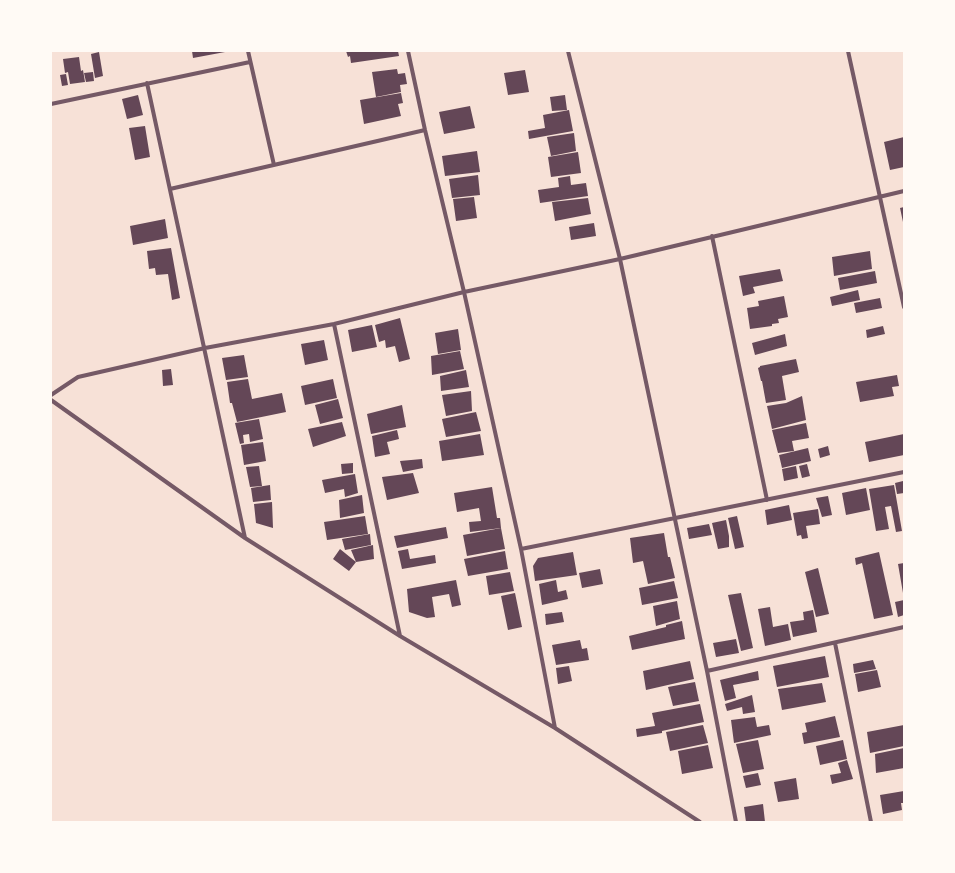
<!DOCTYPE html>
<html>
<head>
<meta charset="utf-8">
<style>
	body { margin:0 }
	#map { position:relative; width:955px; height:873px; overflow:hidden; background:#f7e1d7; font-family:Ubuntu,sans-serif }
	canvas { display:block }
	.frame { position:absolute; inset:0; border:52px solid #fffaf5; pointer-events:none }
</style>
</head>
<body>
<div id="map">
<canvas width="955" height="873"></canvas>
<div class="frame"></div>
</div>
<script>
const g = document.querySelector('canvas').getContext('2d');
g.lineJoin = 'round';
function fillPath(path, color) {
  g.fillStyle = color;
  g.fill(path, 'evenodd');
}
function toPath(rows) {
  const path = new Path2D();
  for (const r of rows) {
    path.moveTo(r[0], r[1]);
    for (let i = 2; i < r.length; i += 2) path.lineTo(r[i], r[i + 1]);
  }
  return path;
}
function trace(path, color, width, dash) {
  g.strokeStyle = color;
  g.lineWidth = width;
  g.lineCap = dash ? 'butt' : 'round';
  g.setLineDash(dash || []);
  g.stroke(path);
}
const building = toPath([
	[192,51,225,51,225,52,193,58],
	[346,51,398,51,399,56,351,63,350,56,348,57],
	[99,52,103,76,95,78,91,54],
	[79,57,81,71,83,70,85,82,70,84,68,72,65,73,63,59],
	[397,69,398,74,405,73,407,84,400,85,401,92,376,97,372,72],
	[525,70,529,92,508,95,504,73],
	[93,72,94,81,86,82,84,73],
	[66,74,68,85,62,86,60,75],
	[401,93,403,103,398,104,401,116,364,124,360,100],
	[138,95,143,115,127,119,122,99],
	[565,95,567,110,552,111,550,97],
	[470,106,475,128,444,134,439,112],
	[569,110,573,131,529,139,528,131,545,128,543,115],
	[145,126,150,157,135,160,129,128],
	[574,133,576,151,551,156,547,137],
	[904,137,904,167,890,170,884,142],
	[477,151,480,172,445,176,442,156],
	[578,152,581,173,551,177,548,157],
	[478,175,480,195,452,198,449,179],
	[570,176,571,185,586,183,588,196,540,203,538,190,559,187,558,178],
	[474,197,477,218,456,221,453,199],
	[588,198,591,214,555,221,552,202],
	[904,207,904,222,903,222,900,208],
	[165,219,168,238,133,245,130,226],
	[594,223,596,236,571,240,569,227],
	[171,248,180,298,172,300,168,274,156,275,155,268,149,269,147,251],
	[870,251,872,269,834,276,832,257],
	[780,269,783,281,753,287,755,293,743,296,739,276],
	[875,271,877,283,840,290,838,278],
	[858,290,860,300,832,306,830,297],
	[784,296,788,317,778,319,779,323,772,324,772,326,750,329,747,308,759,306,758,301],
	[880,298,882,308,856,313,854,303],
	[400,318,410,359,399,362,395,346,386,348,385,340,379,342,375,325],
	[372,325,377,347,352,352,348,330],
	[883,326,885,334,867,338,866,330],
	[458,329,461,350,438,354,435,333],
	[785,334,787,346,755,355,752,343],
	[324,340,328,360,305,365,301,344],
	[460,351,464,369,432,375,431,356],
	[244,355,248,377,226,380,222,358],
	[796,359,799,372,782,376,786,400,766,403,762,381,761,381,758,368,760,367,760,366],
	[171,369,173,385,163,386,162,370],
	[466,370,469,387,441,391,440,376],
	[897,375,899,386,892,387,894,396,860,402,856,382],
	[248,379,252,399,282,393,286,412,237,422,232,403,230,403,227,382],
	[333,379,337,398,305,405,301,386],
	[471,391,472,411,446,416,442,395],
	[802,396,806,420,772,429,767,406,786,403],
	[338,399,343,418,320,424,315,405],
	[402,405,406,427,371,434,367,414],
	[476,412,481,431,446,437,442,419],
	[259,419,263,439,250,442,249,434,243,435,244,443,240,444,235,423],
	[342,422,346,436,313,447,308,429],
	[806,423,809,438,792,441,794,451,778,453,772,430],
	[397,430,399,439,387,442,390,454,375,457,372,436],
	[480,434,484,455,442,461,439,441],
	[904,434,904,455,869,462,865,442],
	[263,442,266,461,244,465,241,445],
	[828,446,830,455,820,458,818,449],
	[808,448,811,461,782,468,779,455],
	[422,459,423,468,403,472,400,461],
	[353,463,353,473,342,474,341,464],
	[807,464,810,476,802,478,799,466],
	[259,466,262,486,250,487,246,467],
	[796,466,798,478,784,481,782,469],
	[413,473,419,493,387,500,382,477],
	[355,474,358,493,345,497,344,489,325,493,322,480],
	[903,481,904,493,897,494,895,483],
	[270,485,271,500,253,502,251,488],
	[894,485,902,531,896,532,891,506,885,507,889,529,876,531,869,489],
	[492,487,497,518,500,518,501,528,470,532,469,522,481,521,479,508,457,512,454,493],
	[866,488,870,510,846,515,842,493],
	[362,495,364,513,340,518,339,500],
	[828,496,832,515,822,517,816,498],
	[272,502,273,528,256,523,254,504],
	[789,505,792,520,767,525,765,510],
	[818,509,820,524,806,526,808,538,802,539,801,535,797,536,793,513],
	[365,516,368,534,327,540,324,522],
	[737,516,744,547,735,549,728,518],
	[726,520,729,536,729,547,718,549,712,523],
	[709,524,712,535,689,539,687,528],
	[446,527,448,538,397,548,394,536],
	[501,528,505,549,467,556,463,535],
	[664,533,668,557,670,557,675,578,648,584,643,561,633,563,630,538],
	[370,534,371,545,345,550,342,539],
	[373,545,374,559,356,562,351,550],
	[340,549,356,562,349,571,333,559],
	[408,549,410,559,435,555,436,563,402,569,398,551],
	[505,551,508,569,468,576,464,559],
	[573,552,577,575,535,581,533,566,538,558],
	[879,552,893,615,874,619,862,563,856,565,855,558],
	[904,563,904,593,903,593,898,564],
	[818,568,829,614,816,617,805,572],
	[600,569,603,584,582,588,579,573],
	[510,572,514,591,489,595,486,576],
	[456,580,461,605,452,607,449,594,432,597,435,617,427,618,409,612,407,589],
	[556,580,558,592,566,590,568,599,542,605,539,584],
	[674,581,678,598,642,605,639,588],
	[515,593,522,627,508,630,501,596],
	[741,593,753,648,741,651,728,595],
	[904,600,904,615,898,617,895,602],
	[677,601,680,619,656,626,653,606],
	[770,607,773,627,788,624,791,640,765,646,758,609],
	[813,610,817,632,793,637,790,622,804,620,803,612],
	[562,612,564,622,546,625,545,614],
	[682,621,685,639,632,650,629,636,666,627,666,625],
	[736,639,739,653,716,657,713,643],
	[580,640,582,649,587,648,589,660,556,665,552,645],
	[825,656,829,677,777,687,773,666],
	[873,660,876,669,854,673,853,664],
	[690,661,694,679,646,690,643,671],
	[569,666,572,681,558,684,556,668],
	[877,670,881,687,858,692,855,674],
	[758,671,759,680,733,685,736,698,725,701,720,680],
	[695,682,699,701,673,706,668,687],
	[822,683,826,702,782,710,778,689],
	[752,695,755,712,743,714,742,707,727,711,725,704],
	[700,704,704,722,662,731,662,733,637,737,636,729,655,726,652,713],
	[835,716,840,737,804,744,802,733,807,732,805,723],
	[755,717,757,727,769,725,771,735,734,743,731,720],
	[703,725,708,743,670,751,666,732],
	[904,725,904,746,870,753,867,732],
	[758,740,764,769,743,773,736,744],
	[843,740,847,759,820,765,816,746],
	[708,745,713,768,682,774,678,751],
	[904,748,904,768,876,773,875,754],
	[847,760,853,779,832,784,830,775,841,773,838,763],
	[758,773,761,785,746,788,743,776],
	[796,778,799,799,778,802,774,782],
	[904,791,904,803,901,803,902,810,883,814,880,795],
	[763,804,765,822,746,822,744,807]
]);
const minor = toPath([
	[248,51,274,165],
	[408,51,425,130,464,292,521,549,555,728],
	[568,51,620,259,707,671,736,822],
	[848,51,904,307],
	[147,83,245,538],
	[51,104,250,62],
	[170,189,425,130],
	[712,236,767,500],
	[334,324,400,636],
	[51,395,78,377,205,348,334,324,464,292,620,259,904,191],
	[51,400,245,538,400,636,555,728,700,822],
	[521,549,904,472],
	[835,643,871,822],
	[707,671,904,627]
]);
fillPath(building, '#644757');
trace(minor, '#755966', 4);
</script>
</body>
</html>
